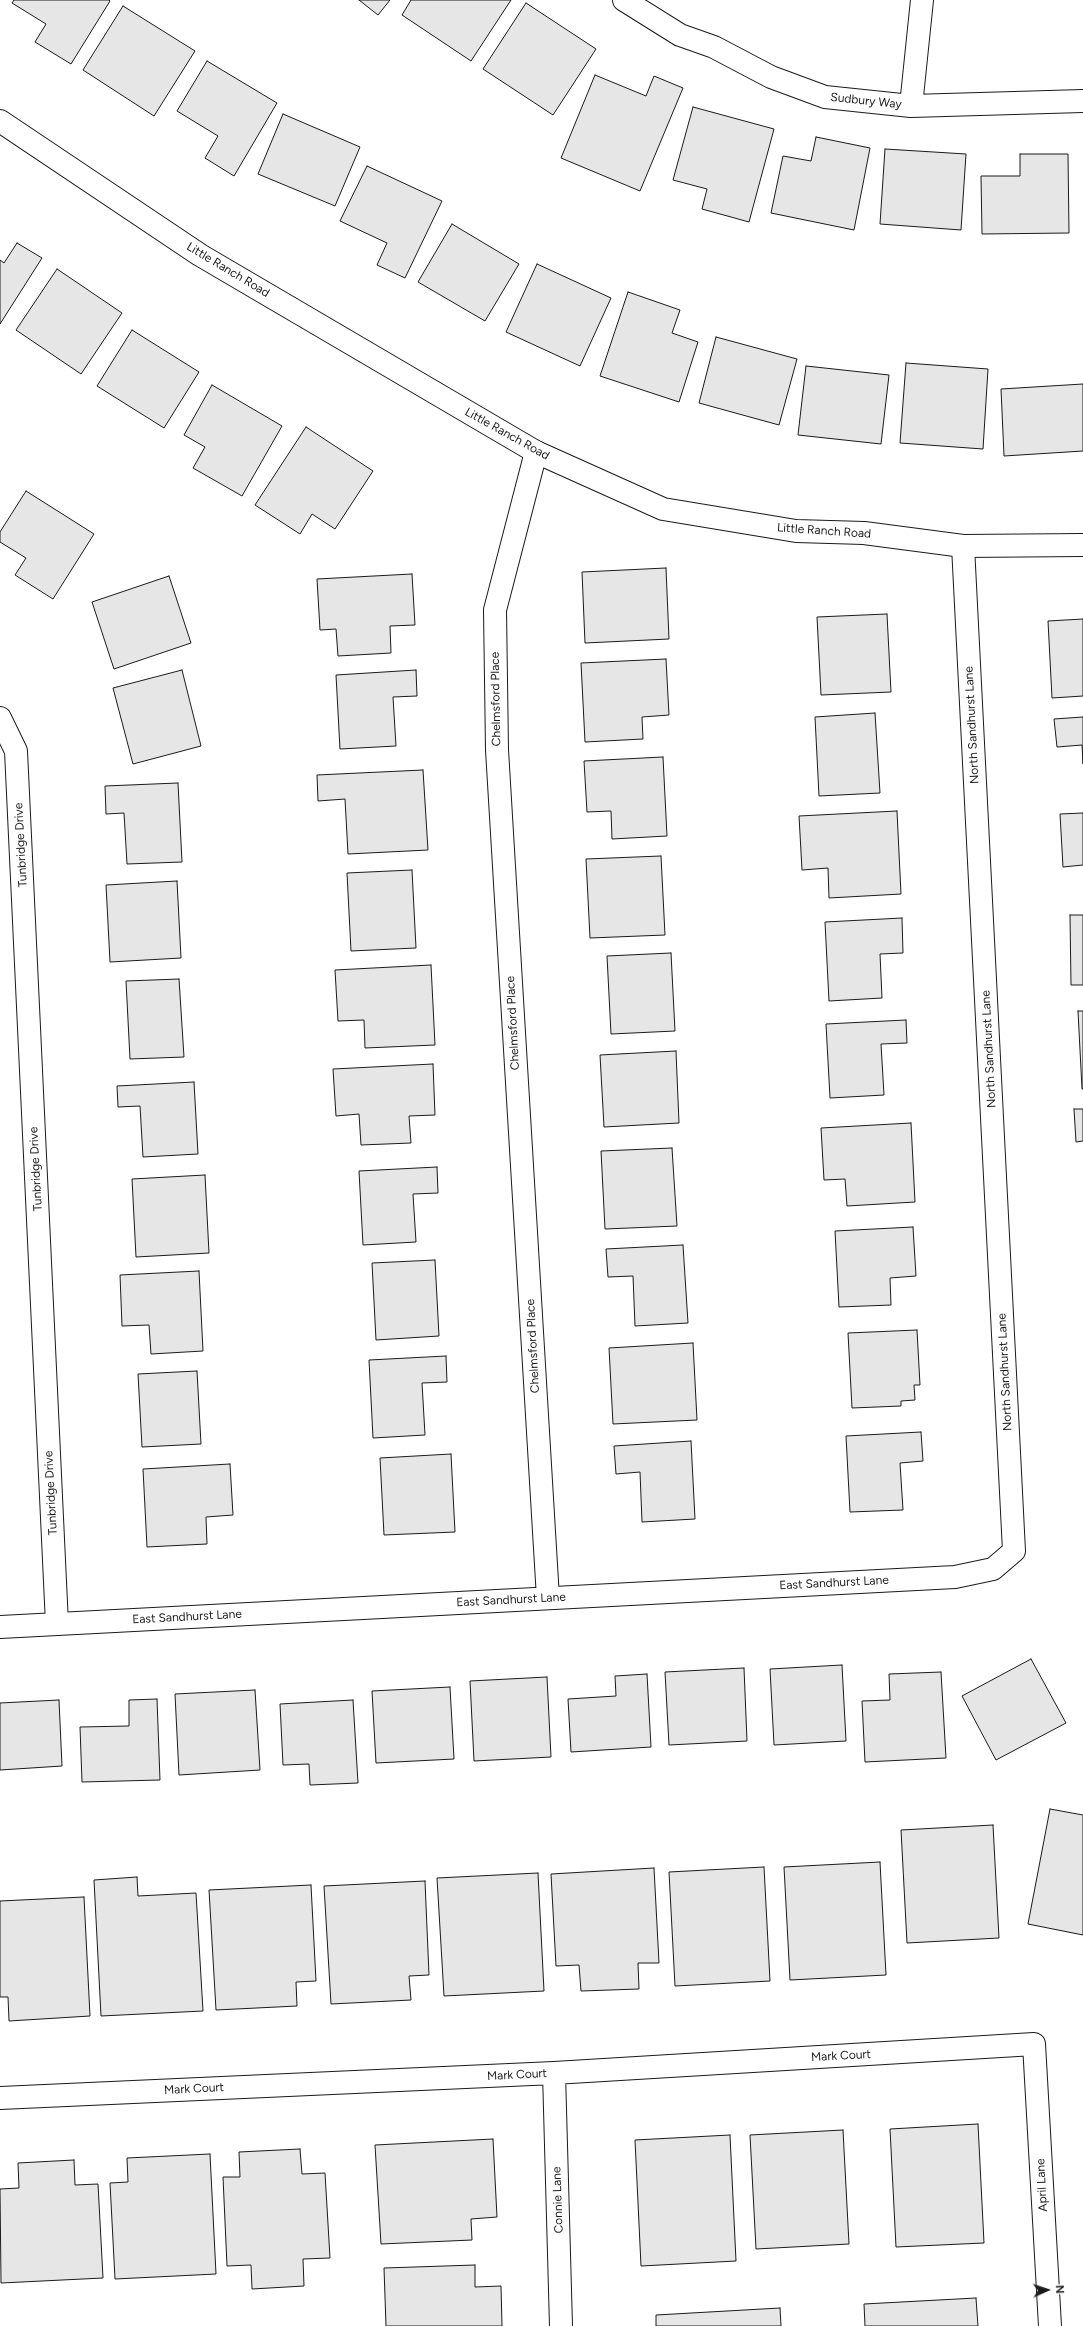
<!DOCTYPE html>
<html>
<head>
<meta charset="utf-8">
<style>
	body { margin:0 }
	#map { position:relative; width:1083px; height:2326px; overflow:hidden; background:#fff; font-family:Figtree,sans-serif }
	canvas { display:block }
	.north { position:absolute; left:1027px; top:2270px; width:40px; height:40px; -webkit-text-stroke:3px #fff; paint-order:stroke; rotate:87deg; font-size:11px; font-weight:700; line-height:16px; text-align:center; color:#1a1a1a }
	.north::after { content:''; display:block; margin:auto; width:14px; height:18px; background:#1a1a1a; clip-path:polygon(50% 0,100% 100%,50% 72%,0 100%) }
</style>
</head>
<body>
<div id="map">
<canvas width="1083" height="2326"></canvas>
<div class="north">N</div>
</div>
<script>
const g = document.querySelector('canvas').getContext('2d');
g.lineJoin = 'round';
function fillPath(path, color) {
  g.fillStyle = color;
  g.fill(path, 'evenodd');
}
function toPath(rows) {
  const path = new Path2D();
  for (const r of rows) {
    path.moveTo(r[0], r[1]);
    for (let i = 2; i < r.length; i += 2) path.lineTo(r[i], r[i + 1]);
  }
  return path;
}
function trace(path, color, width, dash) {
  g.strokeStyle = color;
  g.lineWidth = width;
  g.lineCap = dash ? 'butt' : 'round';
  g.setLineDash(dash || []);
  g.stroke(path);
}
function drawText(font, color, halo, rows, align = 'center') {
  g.font = font + ' Figtree,sans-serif';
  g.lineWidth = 3;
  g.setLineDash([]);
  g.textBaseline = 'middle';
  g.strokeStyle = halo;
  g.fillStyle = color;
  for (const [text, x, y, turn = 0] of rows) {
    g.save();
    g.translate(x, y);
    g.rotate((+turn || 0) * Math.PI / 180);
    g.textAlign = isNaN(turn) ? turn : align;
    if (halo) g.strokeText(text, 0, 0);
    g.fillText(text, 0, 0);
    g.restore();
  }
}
const building = toPath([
	[14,0,109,0,110,1,71,64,35,42,46,24,12,3,14,0],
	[359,0,390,0,378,15,359,0],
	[411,0,511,0,471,61,402,15,411,0],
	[526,3,596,49,553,115,483,69,526,3],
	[123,6,195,51,154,116,83,70,123,6],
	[207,61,277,103,234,176,205,158,218,136,177,111,207,61],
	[595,75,646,96,654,76,683,88,640,191,561,158,595,75],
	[693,107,774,129,749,222,702,209,707,189,673,180,693,107],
	[283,114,360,147,335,206,258,174,283,114],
	[816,137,870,148,854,230,771,213,783,156,811,161,816,137],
	[885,149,966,154,961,230,880,224,885,149],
	[1020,154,1068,154,1069,233,982,234,981,176,1020,176,1020,154],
	[367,166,442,201,405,278,377,265,387,243,340,221,367,166],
	[452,224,519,264,485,321,418,282,452,224],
	[17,243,42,258,0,324,0,260,4,263,17,243],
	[537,264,611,298,580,366,506,332,537,264],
	[57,269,122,313,81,374,16,330,57,269],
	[628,292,680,310,672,333,698,342,679,402,600,376,628,292],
	[132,330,199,372,164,428,97,386,132,330],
	[716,337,797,359,779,425,699,403,716,337],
	[906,363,988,369,983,449,900,443,906,363],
	[806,366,889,375,881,444,798,435,806,366],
	[1083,384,1083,451,1004,456,1001,389,1083,384],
	[212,385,282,426,242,496,193,468,205,447,184,435,212,385],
	[306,427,373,471,335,529,312,514,300,534,255,505,306,427],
	[26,491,94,534,53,599,15,575,26,558,0,542,0,532,26,491],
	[666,568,669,639,585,643,582,572,666,568],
	[412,574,415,625,390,626,391,653,338,656,336,629,320,630,317,579,412,574],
	[169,576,191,643,114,669,92,602,169,576],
	[887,614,891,692,821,695,817,617,887,614],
	[1083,619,1083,696,1052,698,1048,621,1083,619],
	[666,659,669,715,642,717,643,739,585,742,581,663,666,659],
	[182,670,201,746,133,764,113,688,182,670],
	[416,670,417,696,393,697,396,746,340,749,336,675,416,670],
	[875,713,880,793,819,796,815,717,875,713],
	[1083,717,1083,764,1082,745,1057,747,1054,719,1083,717],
	[663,757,667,836,612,839,611,811,587,812,584,761,663,757],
	[423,770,428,850,348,854,345,799,318,801,317,775,423,770],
	[178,783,182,862,127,864,124,813,106,814,105,786,178,783],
	[897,811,901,894,829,898,828,868,802,870,799,816,897,811],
	[1083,813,1083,865,1063,867,1060,814,1083,813],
	[661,856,665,935,590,938,586,859,661,856],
	[412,870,416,948,351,951,347,873,412,870],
	[177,881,181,958,110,962,106,885,177,881],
	[1070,915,1083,915,1083,985,1071,985,1070,915],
	[902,918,903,953,880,954,882,998,829,1001,825,922,902,918],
	[671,953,675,1031,611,1034,607,956,671,953],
	[431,965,435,1045,365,1048,364,1020,338,1021,335,970,431,965],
	[179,979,184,1057,130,1059,126,981,179,979],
	[1078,1011,1083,1011,1083,1089,1082,1089,1078,1011],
	[906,1020,907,1043,881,1044,884,1095,830,1098,826,1024,906,1020],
	[676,1051,679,1123,604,1127,600,1055,676,1051],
	[433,1064,435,1115,409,1116,411,1143,361,1145,359,1114,336,1116,333,1069,433,1064],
	[194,1082,198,1154,143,1157,140,1106,118,1107,117,1086,194,1082],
	[1074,1109,1083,1109,1083,1141,1076,1142,1074,1109],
	[911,1123,915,1202,847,1206,845,1179,824,1180,821,1128,911,1123],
	[672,1148,677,1226,605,1229,601,1151,672,1148],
	[437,1167,438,1193,413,1194,416,1242,363,1245,359,1171,437,1167],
	[205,1175,209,1253,136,1257,132,1179,205,1175],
	[913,1227,916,1276,890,1278,891,1305,839,1307,835,1231,913,1227],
	[683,1245,688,1323,635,1326,633,1276,608,1277,606,1249,683,1245],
	[435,1260,439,1336,376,1340,372,1263,435,1260],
	[199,1271,203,1351,151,1354,149,1325,122,1326,120,1275,199,1271],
	[917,1330,920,1385,914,1385,915,1400,901,1401,901,1406,852,1408,848,1333,917,1330],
	[693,1343,697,1420,613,1424,609,1348,693,1343],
	[446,1356,447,1382,422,1383,425,1435,373,1438,369,1360,446,1356],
	[197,1371,201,1444,142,1447,138,1374,197,1371],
	[921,1432,923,1461,900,1463,903,1510,850,1512,846,1436,921,1432],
	[691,1441,695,1519,642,1522,640,1472,616,1474,614,1446,691,1441],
	[451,1454,455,1532,384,1535,380,1458,451,1454],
	[230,1464,233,1515,206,1517,207,1544,147,1547,143,1469,230,1464],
	[1031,1659,1066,1723,996,1760,962,1696,1031,1659],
	[842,1665,846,1741,774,1745,770,1669,842,1665],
	[744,1668,747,1741,669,1745,665,1672,744,1668],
	[941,1672,946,1758,865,1762,862,1701,890,1700,889,1674,941,1672],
	[647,1674,651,1747,571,1752,568,1699,616,1696,615,1676,647,1674],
	[547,1677,551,1757,474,1761,470,1681,547,1677],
	[450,1687,454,1759,376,1763,372,1691,450,1687],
	[255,1690,260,1770,179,1775,175,1694,255,1690],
	[157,1699,160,1780,82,1782,80,1727,129,1726,129,1700,157,1699],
	[59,1700,62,1766,0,1770,0,1703,59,1700],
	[353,1700,358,1783,310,1785,309,1764,283,1765,280,1704,353,1700],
	[1050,1809,1083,1815,1083,1935,1028,1924,1050,1809],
	[993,1825,999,1938,907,1943,901,1830,993,1825],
	[880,1862,886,1975,790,1980,784,1867,880,1862],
	[764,1867,770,1981,675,1986,669,1872,764,1867],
	[654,1868,659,1963,638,1963,639,1989,581,1991,579,1965,556,1966,551,1874,654,1868],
	[538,1873,544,1991,444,1996,437,1878,538,1873],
	[137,1877,138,1896,196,1893,203,2011,101,2016,94,1880,137,1877],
	[425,1881,429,1975,409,1976,411,2000,331,2004,324,1886,425,1881],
	[311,1885,316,1981,296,1982,297,2006,216,2010,209,1890,311,1885],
	[84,1897,90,2016,9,2021,8,1997,0,1997,0,1901,84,1897],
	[978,2124,984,2243,896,2247,890,2129,978,2124],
	[843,2130,849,2244,756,2249,750,2135,843,2130],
	[730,2135,736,2261,641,2266,635,2140,730,2135],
	[493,2139,497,2217,471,2219,472,2240,381,2244,375,2145,493,2139],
	[300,2149,302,2174,325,2173,330,2258,303,2259,304,2286,252,2289,251,2265,227,2266,223,2177,240,2177,239,2152,300,2149],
	[210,2154,216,2274,115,2279,110,2183,128,2182,127,2158,210,2154],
	[74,2160,75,2185,98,2184,103,2278,1,2283,0,2189,19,2188,18,2163,74,2160],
	[475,2265,475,2287,501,2286,502,2326,386,2326,384,2268,475,2265],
	[976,2298,978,2326,865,2326,864,2304,976,2298],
	[780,2308,781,2326,656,2326,656,2315,780,2308]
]);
const minor = toPath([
	[624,0,680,35,714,47,771,77,825,97,911,106,1083,101],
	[911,106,922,0],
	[536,452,495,610,497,750,548,1598],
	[0,718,16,751,57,1624],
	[0,1627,955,1577,993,1569,1014,1551,963,546],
	[554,2073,561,2326],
	[0,2098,554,2073,1034,2044,1050,2326]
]);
const tertiary = toPath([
	[0,121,200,255,536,452,663,509,796,531,864,533,963,546,1083,545]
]);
const streetNames = [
	["Sudbury Way",866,101,6],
	["Little Ranch Road",228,270,31],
	["Little Ranch Road",507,434,29],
	["Little Ranch Road",824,531,4],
	["Chelmsford Place",496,699,-91],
	["North Sandhurst Lane",972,725,-93],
	["Tunbridge Drive",21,845,-93],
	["Chelmsford Place",513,1023,-93],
	["North Sandhurst Lane",989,1049,-93],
	["Tunbridge Drive",36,1169,-93],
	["Chelmsford Place",533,1346,-93],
	["North Sandhurst Lane",1005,1372,-93],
	["Tunbridge Drive",51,1493,-93],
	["East Sandhurst Lane",834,1583,-3],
	["East Sandhurst Lane",511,1600,-3],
	["East Sandhurst Lane",187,1617,-3],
	["Mark Court",841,2056,-3],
	["Mark Court",517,2075,-3],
	["Mark Court",194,2089,-3],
	["April Lane",1042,2185,-93],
	["Connie Lane",558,2200,-92]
];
fillPath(building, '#e6e6e6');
trace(building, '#1a1a1a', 1);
trace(minor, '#1a1a1a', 24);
trace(tertiary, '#1a1a1a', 24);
trace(minor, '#fff', 22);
trace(tertiary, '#fff', 22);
drawText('12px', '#1a1a1a', '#fff', streetNames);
</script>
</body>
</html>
